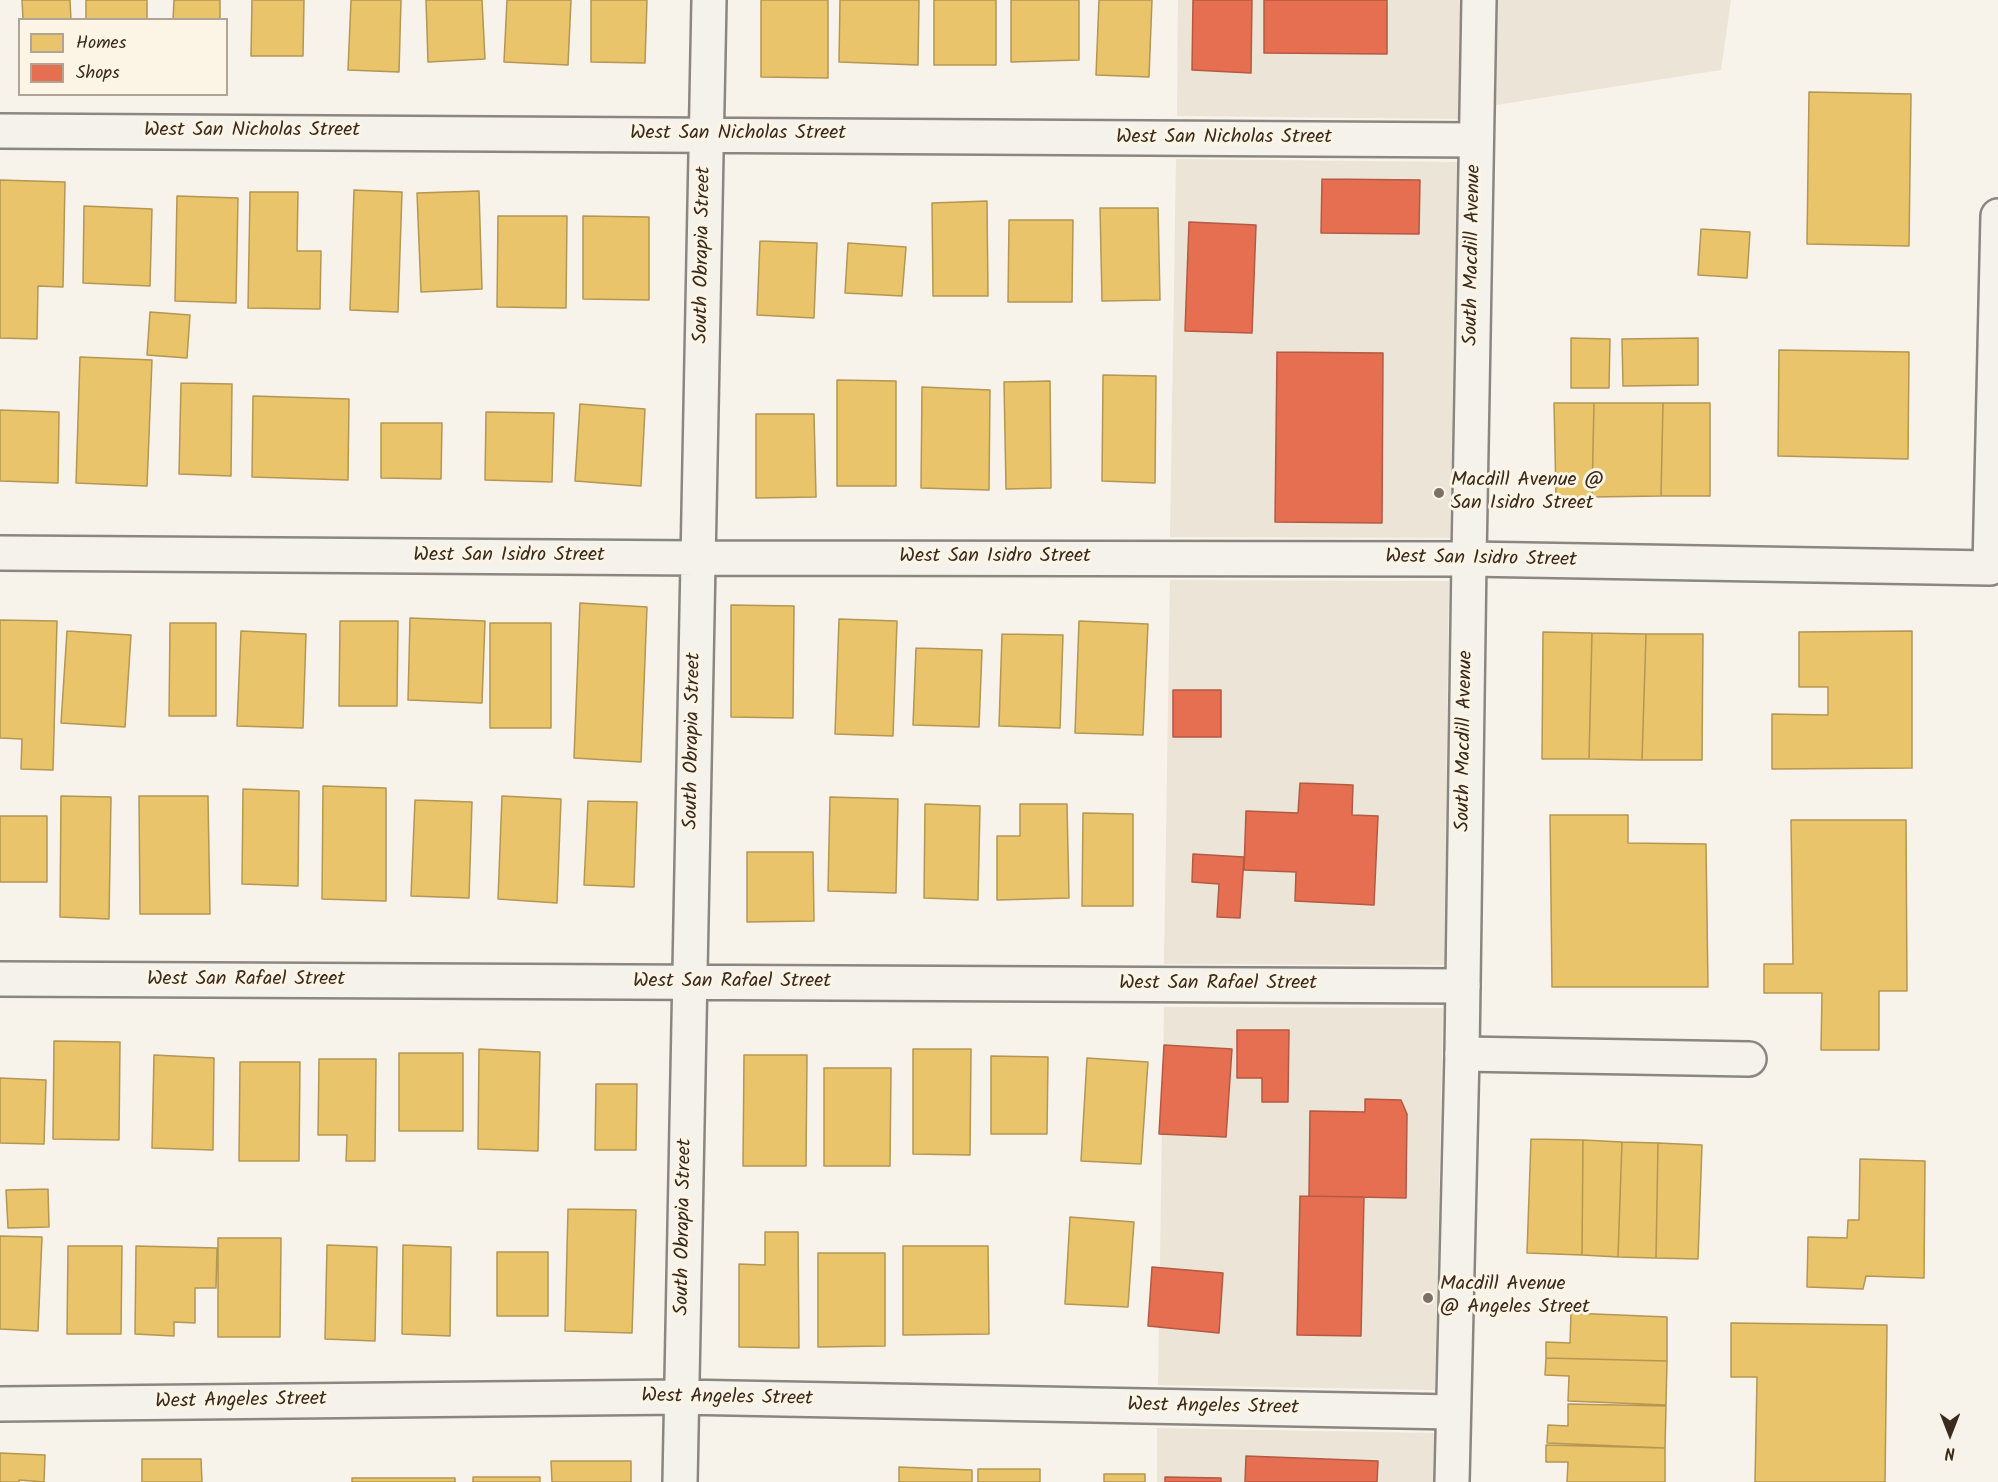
<!DOCTYPE html>
<html>
<head>
<meta charset="utf-8">
<style>
	body { margin:0 }
	#map { position:relative; width:1998px; height:1482px; overflow:hidden; background:#f7f3ea; font-family:Kalam,sans-serif }
	canvas { display:block }
	.legend { position:absolute; left:18px; top:18px; width:210px; height:78px; box-sizing:border-box; background:#fcf5e5; border:2px solid #afa495; margin:0; padding:8px 10px; list-style:none; font-size:18px; color:#3b2a1e }
	.legend li { display:flex; align-items:center; gap:12px; height:30px }
	.legend b { width:30px; border:2px solid #afa495 }
	.north { position:absolute; left:1920px; top:1404px; width:60px; height:60px; -webkit-text-stroke:4px #fcf5e5; paint-order:stroke; rotate:180deg; font-size:16px; font-weight:700; line-height:24px; text-align:center; color:#3b2a1e }
	.north::after { content:''; display:block; margin:auto; width:21px; height:27px; background:#3b2a1e; clip-path:polygon(50% 0,100% 100%,50% 72%,0 100%) }
</style>
</head>
<body>
<div id="map">
<canvas width="1998" height="1482"></canvas>
<ul class="legend">
<li><b style="height:16px;background:#e9c46a"></b>Homes</li>
<li><b style="height:16px;background:#e76f51"></b>Shops</li>
</ul>
<div class="north">N</div>
</div>
<script>
const g = document.querySelector('canvas').getContext('2d');
g.lineJoin = 'round';
function fillPath(path, color) {
  g.fillStyle = color;
  g.fill(path, 'evenodd');
}
function toPath(rows) {
  const path = new Path2D();
  for (const r of rows) {
    path.moveTo(r[0], r[1]);
    for (let i = 2; i < r.length; i += 2) path.lineTo(r[i], r[i + 1]);
  }
  return path;
}
function trace(path, color, width, dash) {
  g.strokeStyle = color;
  g.lineWidth = width;
  g.lineCap = dash ? 'butt' : 'round';
  g.setLineDash(dash || []);
  g.stroke(path);
}
function drawText(font, color, halo, rows, align = 'center') {
  g.font = font + ' Kalam,sans-serif';
  g.lineWidth = 6;
  g.setLineDash([]);
  g.textBaseline = 'middle';
  g.strokeStyle = halo;
  g.fillStyle = color;
  for (const [text, x, y, turn = 0] of rows) {
    g.save();
    g.translate(x, y);
    g.rotate((+turn || 0) * Math.PI / 180);
    g.textAlign = isNaN(turn) ? turn : align;
    if (halo) g.strokeText(text, 0, 0);
    g.fillText(text, 0, 0);
    g.restore();
  }
}
const built = toPath([
	[1178,0,1460,0,1458,119,1177,116],
	[1498,0,1731,0,1721,70,1496,105],
	[1176,159,1457,162,1450,538,1170,537],
	[1170,580,1449,581,1444,965,1164,964],
	[1164,1007,1443,1008,1435,1390,1158,1385],
	[1157,1428,1434,1433,1433,1482,1157,1482]
]);
const homes = toPath([
	[22,0,70,0,71,20,23,20,22,0],
	[86,0,147,0,147,20,86,20,86,0],
	[174,0,220,0,220,20,173,20,174,0],
	[252,0,304,0,303,56,251,56,252,0],
	[351,0,401,0,399,72,348,70,351,0],
	[426,0,482,0,485,59,428,62,426,0],
	[507,0,571,0,568,65,504,62,507,0],
	[591,0,647,0,645,63,591,62,591,0],
	[761,0,828,0,828,78,761,77,761,0],
	[840,0,919,0,918,65,839,62,840,0],
	[934,0,996,0,996,65,934,65,934,0],
	[1011,0,1079,0,1079,60,1011,62,1011,0],
	[1099,0,1152,0,1149,77,1096,75,1099,0],
	[1809,92,1911,94,1909,246,1807,244,1809,92],
	[0,180,65,182,63,287,38,286,37,339,0,338,0,180],
	[354,190,402,192,398,312,350,310,354,190],
	[479,191,482,289,421,292,417,193,479,191],
	[250,192,298,192,297,251,321,251,320,309,248,308,250,192],
	[177,196,238,198,236,303,175,301,177,196],
	[987,201,988,296,933,296,932,203,987,201],
	[84,206,152,209,150,286,83,283,84,206],
	[1100,208,1158,208,1160,300,1102,301,1100,208],
	[498,216,567,216,566,308,497,307,498,216],
	[583,216,649,217,649,300,583,299,583,216],
	[1009,220,1073,220,1072,302,1008,302,1009,220],
	[1701,229,1750,232,1747,278,1698,275,1701,229],
	[760,241,817,243,814,318,757,315,760,241],
	[848,243,906,247,902,296,845,293,848,243],
	[150,312,190,315,187,358,147,355,150,312],
	[1571,338,1610,339,1609,388,1571,388,1571,338],
	[1698,338,1698,385,1623,386,1622,339,1698,338],
	[1779,350,1909,352,1908,459,1778,456,1779,350],
	[80,357,152,360,147,486,76,483,80,357],
	[1103,375,1156,376,1155,483,1102,481,1103,375],
	[837,380,896,381,896,486,837,486,837,380],
	[1050,381,1051,488,1006,489,1004,382,1050,381],
	[181,383,232,384,231,476,179,474,181,383],
	[922,387,990,390,989,490,921,488,922,387],
	[253,396,349,399,348,480,252,477,253,396],
	[1554,403,1594,403,1592,497,1556,497,1554,403],
	[1594,403,1663,403,1661,496,1592,497,1594,403],
	[1663,403,1710,403,1710,496,1661,496,1663,403],
	[580,404,645,409,641,486,575,481,580,404],
	[0,410,59,412,58,483,0,481,0,410],
	[486,412,554,413,552,482,485,480,486,412],
	[756,414,814,414,816,497,756,498,756,414],
	[381,423,442,423,441,479,381,478,381,423],
	[580,603,647,607,641,762,574,758,580,603],
	[731,605,794,606,793,718,731,717,731,605],
	[410,618,485,621,482,703,408,700,410,618],
	[839,619,897,621,893,736,835,734,839,619],
	[0,620,57,621,53,770,21,769,22,739,0,738,0,620],
	[340,621,398,621,397,706,339,706,340,621],
	[1079,621,1148,624,1143,735,1075,733,1079,621],
	[170,623,216,623,216,716,169,716,170,623],
	[490,623,551,623,551,728,490,728,490,623],
	[67,631,131,635,125,727,61,723,67,631],
	[241,631,306,634,303,728,237,726,241,631],
	[1912,631,1912,768,1772,769,1772,714,1828,715,1828,687,1799,687,1799,632,1912,631],
	[1543,632,1592,633,1589,759,1542,759,1543,632],
	[1592,633,1646,634,1642,760,1589,759,1592,633],
	[1002,634,1063,635,1060,728,999,726,1002,634],
	[1646,634,1703,634,1702,760,1642,760,1646,634],
	[916,648,982,650,979,727,913,725,916,648],
	[323,786,386,788,386,901,322,899,323,786],
	[243,789,299,791,298,886,242,884,243,789],
	[61,796,111,797,109,919,60,917,61,796],
	[139,796,208,796,210,914,140,914,139,796],
	[502,796,561,799,557,903,498,899,502,796],
	[830,797,898,799,896,893,828,891,830,797],
	[415,800,472,802,469,898,411,896,415,800],
	[588,801,637,802,634,887,584,885,588,801],
	[925,804,980,806,978,900,924,898,925,804],
	[1020,804,1067,804,1069,898,997,900,997,836,1020,836,1020,804],
	[1083,813,1133,814,1133,906,1082,906,1083,813],
	[1550,815,1628,815,1628,843,1706,844,1708,987,1552,987,1550,815],
	[0,816,47,816,47,882,0,882,0,816],
	[1791,820,1906,820,1907,991,1879,991,1879,1050,1821,1050,1822,993,1764,993,1764,964,1793,964,1791,820],
	[747,852,813,852,814,921,747,922,747,852],
	[54,1041,120,1042,119,1140,53,1139,54,1041],
	[479,1049,540,1052,538,1151,478,1149,479,1049],
	[913,1049,971,1049,970,1155,913,1154,913,1049],
	[399,1053,463,1053,463,1131,399,1131,399,1053],
	[154,1055,214,1058,213,1150,152,1148,154,1055],
	[744,1055,807,1055,806,1166,743,1166,744,1055],
	[991,1056,1048,1057,1047,1134,991,1134,991,1056],
	[1087,1058,1148,1062,1141,1164,1081,1161,1087,1058],
	[319,1059,376,1059,375,1161,346,1161,347,1135,318,1135,319,1059],
	[240,1062,300,1062,299,1161,239,1161,240,1062],
	[824,1068,891,1068,890,1166,824,1166,824,1068],
	[0,1078,46,1080,44,1144,0,1143,0,1078],
	[596,1084,637,1084,636,1150,595,1150,596,1084],
	[1531,1139,1583,1140,1582,1255,1527,1253,1531,1139],
	[1583,1140,1622,1142,1618,1257,1582,1255,1583,1140],
	[1622,1142,1658,1143,1656,1258,1618,1257,1622,1142],
	[1658,1143,1702,1145,1698,1259,1656,1258,1658,1143],
	[1860,1159,1925,1161,1924,1278,1866,1276,1863,1289,1807,1287,1808,1237,1847,1238,1848,1220,1859,1220,1860,1159],
	[48,1189,49,1227,8,1228,6,1190,48,1189],
	[568,1209,636,1210,632,1333,565,1331,568,1209],
	[1070,1217,1134,1222,1128,1307,1065,1304,1070,1217],
	[765,1232,798,1232,799,1348,739,1347,739,1264,765,1265,765,1232],
	[0,1236,42,1237,38,1331,0,1329,0,1236],
	[218,1238,281,1238,280,1337,218,1337,218,1238],
	[327,1245,377,1247,375,1341,325,1339,327,1245],
	[403,1245,451,1247,450,1336,402,1334,403,1245],
	[68,1246,122,1246,121,1334,67,1334,68,1246],
	[136,1246,217,1248,216,1288,195,1288,195,1323,174,1322,174,1336,135,1334,136,1246],
	[903,1246,988,1246,989,1334,903,1335,903,1246],
	[497,1252,548,1252,548,1316,497,1316,497,1252],
	[818,1253,885,1253,885,1346,818,1347,818,1253],
	[1571,1313,1667,1317,1667,1361,1546,1358,1546,1342,1570,1343,1571,1313],
	[1731,1323,1887,1325,1885,1482,1755,1482,1757,1377,1731,1377,1731,1323],
	[1546,1358,1667,1361,1666,1405,1568,1401,1569,1376,1545,1375,1546,1358],
	[1568,1404,1666,1406,1665,1448,1547,1443,1548,1425,1568,1426,1568,1404],
	[1546,1445,1665,1448,1665,1482,1567,1482,1568,1462,1546,1462,1546,1445],
	[0,1453,45,1455,44,1482,19,1480,19,1482,0,1482,0,1453],
	[142,1459,201,1459,202,1482,142,1482,142,1459],
	[551,1461,631,1461,631,1482,552,1482,551,1461],
	[899,1467,972,1470,972,1482,899,1482,899,1467],
	[978,1469,1040,1469,1040,1482,978,1482,978,1469],
	[1104,1474,1145,1474,1145,1482,1104,1482,1104,1474],
	[473,1477,540,1477,540,1482,473,1482,473,1477],
	[352,1478,455,1478,455,1482,352,1482,352,1478]
]);
const shops = toPath([
	[1193,0,1252,0,1251,73,1192,70,1193,0],
	[1264,0,1387,0,1387,54,1264,53,1264,0],
	[1322,179,1420,180,1419,234,1321,233,1322,179],
	[1189,222,1256,225,1252,333,1185,331,1189,222],
	[1277,352,1383,353,1382,523,1275,522,1277,352],
	[1173,690,1221,690,1221,737,1173,737,1173,690],
	[1300,783,1353,785,1352,815,1378,816,1374,905,1295,901,1296,872,1244,870,1246,811,1298,813,1300,783],
	[1193,854,1244,857,1240,918,1217,917,1219,884,1192,882,1193,854],
	[1237,1030,1289,1030,1288,1102,1262,1102,1262,1078,1237,1078,1237,1030],
	[1164,1045,1232,1049,1226,1137,1159,1134,1164,1045],
	[1365,1099,1401,1100,1407,1114,1406,1198,1309,1196,1310,1111,1365,1112,1365,1099],
	[1300,1196,1364,1197,1361,1336,1297,1335,1300,1196],
	[1152,1267,1223,1273,1219,1333,1148,1326,1152,1267],
	[1246,1456,1378,1461,1377,1482,1245,1482,1246,1456],
	[1165,1477,1221,1478,1221,1482,1165,1482,1165,1477]
]);
const street = toPath([
	[0,131,1476,140],
	[0,553,697,558,1469,559,1990,568,1998,216],
	[0,979,1463,986],
	[1462,1054,1749,1059],
	[0,1404,681,1397,1453,1412],
	[680,1482,709,0]
]);
const secondary = toPath([
	[1452,1482,1462,1054,1469,559,1479,0]
]);
const markers = [
	[1439,493,6,"#7d7065"],
	[1428,1298,6,"#7d7065"]
];
const streetNames = [
	["West San Nicholas Street",252,132],
	["West San Nicholas Street",738,135],
	["West San Nicholas Street",1224,139],
	["South Obrapia Street",704,255,-89],
	["South Macdill Avenue",1474,255,-89],
	["West San Isidro Street",509,557],
	["West San Isidro Street",995,558],
	["West San Isidro Street",1481,560,1],
	["South Obrapia Street",694,741,-89],
	["South Macdill Avenue",1466,741,-89],
	["West San Rafael Street",246,981],
	["West San Rafael Street",732,983],
	["West San Rafael Street",1218,985],
	["South Obrapia Street",685,1227,-89],
	["West Angeles Street",727,1399,1],
	["West Angeles Street",241,1402,-1],
	["West Angeles Street",1213,1408,1]
];
const poiNames = [
	["Macdill Avenue @",1451,482],
	["San Isidro Street",1451,505],
	["Macdill Avenue",1440,1286],
	["@ Angeles Street",1440,1309]
];
fillPath(built, '#ebe4d7');
fillPath(homes, '#e9c46a');
trace(homes, '#b59653', 1.5);
fillPath(shops, '#e76f51');
trace(shops, '#b35a42', 1.5);
trace(street, '#8b867f', 38);
trace(secondary, '#8b867f', 38);
trace(street, '#f5f2ec', 33);
trace(secondary, '#f5f2ec', 33);
for (const [x, y, r, color] of markers) {
  const dot = new Path2D();
  dot.arc(x, y, r, 0, 2 * Math.PI);
  g.fillStyle = color;
  g.fill(dot);
  trace(dot, '#fcf5e5', 2);
}
drawText('20px', '#3b2a1e', '#fcf5e5', streetNames);
drawText('20px', '#3b2a1e', '#fcf5e5', poiNames, 'left');
</script>
</body>
</html>
